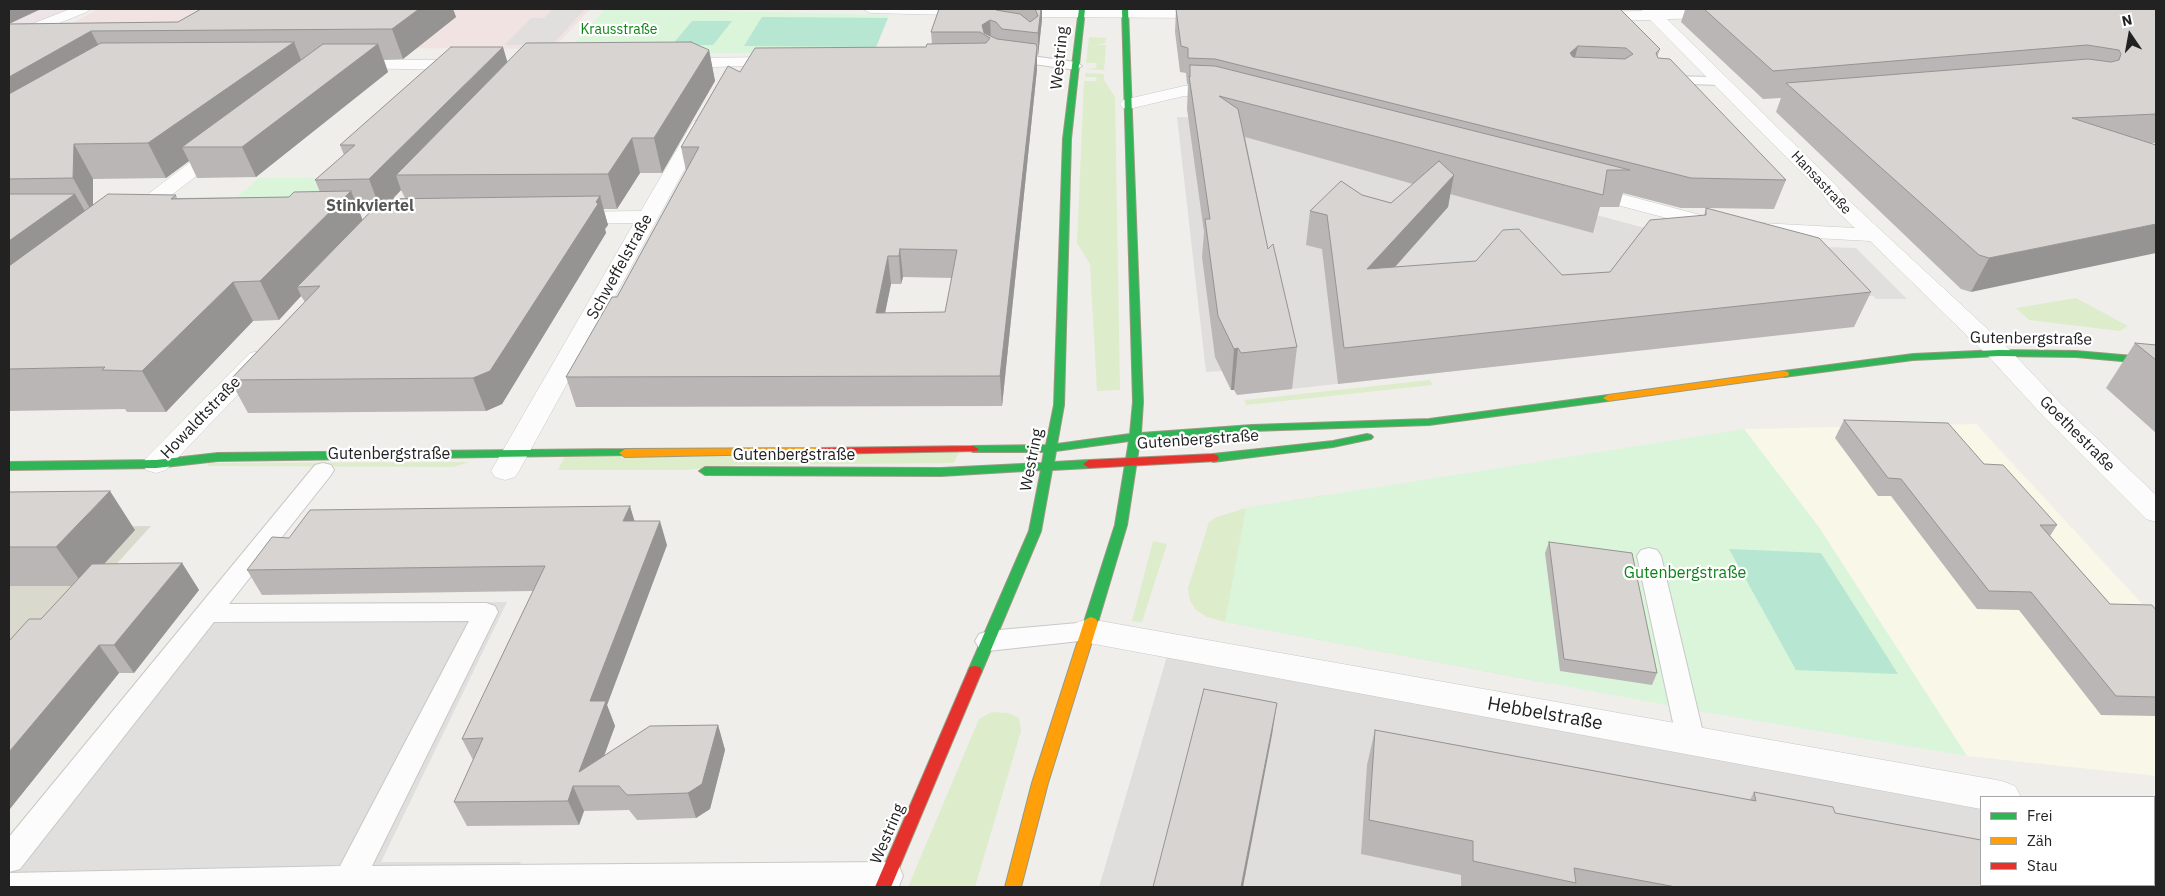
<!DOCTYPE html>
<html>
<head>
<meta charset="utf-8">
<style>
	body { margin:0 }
	#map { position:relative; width:2165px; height:896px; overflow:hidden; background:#f0eeeb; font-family:"IBM Plex Sans",sans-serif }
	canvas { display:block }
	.frame { position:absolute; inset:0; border:10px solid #222; pointer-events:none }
	.legend { position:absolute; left:1980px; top:796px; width:175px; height:90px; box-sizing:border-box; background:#fff; border:1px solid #a7a7a7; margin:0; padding:6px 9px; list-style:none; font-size:15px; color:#222 }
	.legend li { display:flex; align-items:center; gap:10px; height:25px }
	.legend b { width:25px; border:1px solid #a7a7a7 }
	.north { position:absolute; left:2105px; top:10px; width:50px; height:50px; -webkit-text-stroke:4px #fff; paint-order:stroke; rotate:348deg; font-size:14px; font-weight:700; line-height:20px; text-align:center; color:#222 }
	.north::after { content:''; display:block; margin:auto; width:18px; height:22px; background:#222; clip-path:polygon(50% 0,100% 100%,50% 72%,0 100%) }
</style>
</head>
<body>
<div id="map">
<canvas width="2165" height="896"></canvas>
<div class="frame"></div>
<ul class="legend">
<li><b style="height:6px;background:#30b455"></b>Frei</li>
<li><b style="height:6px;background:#ff9f0a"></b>Zäh</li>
<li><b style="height:6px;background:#e5322d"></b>Stau</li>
</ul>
<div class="north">N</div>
</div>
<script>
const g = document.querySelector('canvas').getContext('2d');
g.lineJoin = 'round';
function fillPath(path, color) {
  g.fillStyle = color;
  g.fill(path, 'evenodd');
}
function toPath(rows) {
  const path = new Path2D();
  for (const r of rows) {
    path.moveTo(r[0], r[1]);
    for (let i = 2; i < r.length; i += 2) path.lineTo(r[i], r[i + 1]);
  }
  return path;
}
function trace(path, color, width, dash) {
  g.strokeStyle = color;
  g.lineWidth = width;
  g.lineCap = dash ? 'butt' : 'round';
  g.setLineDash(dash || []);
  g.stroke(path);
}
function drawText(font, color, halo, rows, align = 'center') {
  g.font = font + ' "IBM Plex Sans",sans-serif';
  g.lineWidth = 4.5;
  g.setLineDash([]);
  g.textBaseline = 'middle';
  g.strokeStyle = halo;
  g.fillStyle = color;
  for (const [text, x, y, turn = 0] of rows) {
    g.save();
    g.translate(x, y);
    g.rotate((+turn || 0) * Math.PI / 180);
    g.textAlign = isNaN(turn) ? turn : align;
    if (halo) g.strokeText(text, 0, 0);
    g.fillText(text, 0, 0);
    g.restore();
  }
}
const residential = toPath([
	[1177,117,1235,118,1656,231,1517,364,1237,395,1234,390,1231,390,1222,371,1206,372],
	[1170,646,2002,797,1981,797,1981,885,2102,885,2103,887,1099,887]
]);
const commercial = toPath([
	[98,9,590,9,553,49,37,46,69,25]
]);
const industrial = toPath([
	[9,9,73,9,9,34]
]);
const education = toPath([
	[1976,424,2156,619,2156,776,1967,756,1818,526,1744,429]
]);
const construction = toPath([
	[151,526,9,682,9,527]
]);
const grass = toPath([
	[1089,37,1106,38,1105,43,1097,45,1106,45,1104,70,1086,69,1096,68,1097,63,1086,63],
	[1085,73,1104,74,1104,80,1115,97,1120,390,1097,391,1090,264,1077,243,1084,81,1097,81,1096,77,1085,77],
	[2076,298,2128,326,2120,331,2029,320,2016,308],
	[1430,380,1433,385,1246,405,1245,400],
	[959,452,954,463,736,465,687,470,558,470,565,456],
	[470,462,453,467,208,466,208,463],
	[1326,495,1552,684,1225,622,1207,617,1196,610,1190,601,1188,588,1209,522,1217,517,1246,508],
	[1153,541,1167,544,1142,622,1132,621],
	[992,712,1008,713,1019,718,1021,731,975,887,908,887,979,719]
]);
const park = toPath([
	[605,9,642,9,889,15,874,53,566,53],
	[395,177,381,191,230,203,259,178],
	[1744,429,1818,526,1967,756,1698,711,1225,622,1246,508]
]);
const pitch = toPath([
	[762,17,888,18,876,47,744,46],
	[692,21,732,21,713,45,672,45],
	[1729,549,1821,553,1898,674,1796,670]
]);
const parking = toPath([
	[553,9,585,9,552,45,505,45,531,18,544,18],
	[1792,246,1856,248,1907,299,1876,299,1873,296,1851,295],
	[507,602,381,862,521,862,513,887,9,887,9,847,208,603]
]);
const lane = toPath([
	[1009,53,1076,62,1082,66,1076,70,1005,60,1003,57,1005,54,1009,53],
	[1662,76,1720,77,1726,81,1720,85,1657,83,1656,80,1657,77,1662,76],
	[323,463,331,465,334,470,331,475,229,604,486,603,495,606,498,612,372,866,888,862,899,866,903,876,899,886,9,887,9,873,340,866,469,621,214,622,20,869,9,872,9,837,315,465,323,463],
	[1649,548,1657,550,1661,556,1705,741,1701,749,1691,752,1681,749,1677,741,1637,556,1641,550,1649,548],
	[1089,622,1098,624,1102,631,1098,638,1089,640,988,651,979,648,975,641,979,634,988,631,1089,622]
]);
const street = toPath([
	[70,9,89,9,87,12,9,43,9,33,70,9],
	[863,9,1214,10,1221,14,1214,18,1032,17,870,13,863,9],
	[1641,9,1726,11,1728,14,1726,17,1721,18,1667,19,1837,186,1845,197,2008,348,2061,404,2156,495,2156,522,2146,519,2043,416,1990,358,1870,241,1723,233,1576,194,1573,190,1576,186,1583,184,1723,221,1855,228,1830,205,1822,193,1650,20,1592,20,1585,16,1592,12,1642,11,1641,9],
	[782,57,788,59,790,62,788,65,675,68,667,63,675,58,782,57],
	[347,60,469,60,477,65,469,70,341,68,339,65,347,60],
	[1184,86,1213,87,1231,91,1234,95,1231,99,1225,100,1213,97,1184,96,1129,109,1123,108,1120,104,1123,100,1184,86],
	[700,120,706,121,709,125,519,471,515,477,505,480,495,477,491,471,634,223,568,224,561,222,558,218,561,214,568,212,641,211,691,125,694,121,700,120],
	[222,141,229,143,231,147,229,151,136,222,129,224,122,222,119,218,122,214,215,143,222,141],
	[259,351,268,353,271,358,268,363,166,470,156,473,146,470,142,464,146,458,250,353,259,351],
	[1089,619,2002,781,2015,786,2021,797,1981,797,1981,809,1089,643,1077,640,1073,631,1077,622,1089,619],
	[2154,808,2156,809,2156,843,2154,842,2154,808]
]);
const fast = toPath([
	[1079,9,1085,9,1071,139,1064,405,1057,444,1130,434,1133,402,1122,9,1128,9,1143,402,1141,433,1252,425,1429,419,1608,395,1613,398,1608,401,1429,425,1252,431,1140,440,1127,525,1098,622,1096,625,1091,627,1086,625,1084,622,1115,525,1129,441,1056,451,1054,462,1089,460,1095,464,1089,468,1052,470,1041,531,982,671,980,675,975,676,970,675,968,671,1029,531,1041,470,941,476,705,475,699,471,705,467,941,468,1042,463,1044,452,973,452,967,449,973,446,1046,445,1054,405,1063,139,1079,9],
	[1999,350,2076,351,2156,358,2156,364,2076,357,1999,356,1913,360,1784,377,1779,374,1784,371,1913,354,1999,350],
	[1367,434,1371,435,1373,437,1371,439,1333,447,1213,462,1207,458,1213,454,1333,441,1367,434],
	[625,449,629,451,631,453,629,455,218,461,156,468,9,470,9,462,156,460,218,453,625,449]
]);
const slow = toPath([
	[1784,371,1788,372,1789,374,1788,376,1608,401,1603,398,1608,395,1784,371],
	[820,448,824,449,826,451,824,453,625,457,619,453,625,449,820,448],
	[1091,617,1096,619,1098,622,1048,783,1021,887,1005,887,1032,783,1084,622,1086,619,1091,617]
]);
const jam = toPath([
	[973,446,979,449,977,451,820,454,814,451,820,448,973,446],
	[1213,454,1217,455,1219,458,1217,461,1089,468,1083,464,1089,460,1213,454],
	[975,666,980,667,982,671,891,887,875,887,968,671,970,667,975,666]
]);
const wall = toPath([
	[201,9,453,9,456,17,403,59,384,60,388,72,256,177,197,178,189,161,166,178,93,179,93,205,176,195,177,198,289,197,320,192,315,180,344,155,340,145,508,62,709,50,715,81,662,173,640,173,617,209,603,209,608,225,605,229,606,233,502,404,486,411,248,413,230,380,305,302,301,296,279,320,253,321,166,412,127,412,125,409,9,411,9,24,178,22],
	[401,190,405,198,393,199],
	[359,211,371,211,362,220],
	[939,9,1042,9,1042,19,1038,56,1037,55,1037,69,1002,406,576,407,566,377,617,297,686,171,681,147,740,72,926,47,932,44,931,32],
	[903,277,952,278,945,312,885,313,891,284,901,284],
	[1176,9,1660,49,1657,57,1786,180,1774,209,1707,208,1871,292,1854,327,1338,384,1322,249,1306,245,1310,211,1362,195,1391,203,1413,184,1245,137,1268,249,1297,347,1292,389,1237,395,1234,390,1231,390,1215,357,1202,257,1204,232,1187,109,1188,84,1187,84,1186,73,1180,72,1175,32],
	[1623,193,1681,208,1706,208,1704,216,1610,272,1562,275,1395,267,1448,207,1450,194,1593,233,1600,207,1619,207],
	[1668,9,2156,9,2156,143,2150,143,1971,292,1961,289,1776,112,1781,98,1763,99,1681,22,1685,10,1669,10],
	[2135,343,2156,345,2156,433,2106,388],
	[1844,420,1984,464,2057,525,2050,536,2110,604,2156,610,2156,716,2101,715,2019,610,1977,609,1891,496,1878,496,1835,438],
	[9,492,135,530,104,564,182,563,199,590,134,673,119,673,9,810,9,641,41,619,72,586,9,586],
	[635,521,667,545,607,705,615,726,604,756,718,725,725,750,710,809,696,818,637,820,629,810,584,811,579,825,467,826,454,802,473,760,462,739,533,591,262,595,247,570,289,538],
	[1549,542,1657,673,1652,685,1560,671,1545,553],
	[1375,730,1750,800,1754,792,1835,813,2025,887,1461,887,1461,875,1361,854,1367,765]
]);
const shadedWall = toPath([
	[9,9,41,9,9,24],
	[419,9,453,9,456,17,403,59,392,29],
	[994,9,1001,9,1001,22],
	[1041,9,1042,9,1042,19,1038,56,1038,33],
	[990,20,991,41,990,38,982,33,982,25],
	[91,31,107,62,9,120,9,77],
	[294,42,306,73,182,147,189,161,166,178,148,143],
	[378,44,388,72,256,177,242,147],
	[1578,46,1571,72,1570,53],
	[503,47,511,74,396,175,401,190,381,211,369,179],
	[1037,47,1037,69,1002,406,1000,376],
	[709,50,715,81,662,173,654,138],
	[632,138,640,173,617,209,608,174],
	[74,144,93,179,93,214,73,178],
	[1454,175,1448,207,1362,304,1367,269],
	[351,191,366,228,297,287,301,296,279,320,260,281],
	[75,194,96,230,9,297,9,241],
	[600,196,608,225,605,229,606,233,502,404,486,411,473,378],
	[2156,224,2156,253,1971,292,1989,258],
	[900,249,903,277,901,284,899,256],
	[888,256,891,284,879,342,876,313],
	[233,282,253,321,166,412,142,371],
	[1238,348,1234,390,1231,390,1234,349],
	[110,491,135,530,84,586,56,547],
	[630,506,637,529,623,521],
	[660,521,667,545,607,705,615,726,593,786,579,772,590,701],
	[182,563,199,590,134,673,114,645],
	[99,645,119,673,9,810,9,752],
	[1277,703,1272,735,1243,887,1241,887],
	[718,725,725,750,710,809,696,818,688,793],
	[573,786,584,811,579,825,568,801]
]);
const building = toPath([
	[201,9,419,9,392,29,91,31,9,77,9,24,178,22,201,9],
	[939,9,995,9,996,10,1020,14,1030,22,1038,16,1035,9,1041,9,1038,33,1002,29,996,22,990,20,982,25,984,33,997,39,1036,44,1037,47,1000,376,566,377,612,297,617,297,699,147,681,147,728,66,740,72,755,48,926,47,927,44,986,43,990,38,980,32,931,32,939,9],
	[900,249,957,250,945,312,876,313,888,256,899,256,900,249],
	[1176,9,1620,9,1660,49,1656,53,1658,58,1670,59,1786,180,1691,178,1215,59,1188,58,1188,48,1181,46,1176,9],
	[1578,46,1626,48,1633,54,1625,59,1573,57,1570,53,1578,46],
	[1704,9,2156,9,2156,114,2072,118,2156,145,2156,224,1989,258,1979,255,1786,83,2088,59,2111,62,2119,60,2121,54,2119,50,2087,45,1773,71,1704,9],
	[294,42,148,143,74,144,73,178,9,179,9,94,101,43,294,42],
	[691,42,709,50,654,138,632,138,608,174,396,175,526,43,691,42],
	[323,44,378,44,242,147,182,147,323,44],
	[451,47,503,47,369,179,315,180,355,145,340,145,451,47],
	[1190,65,1215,66,1630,170,1607,170,1603,195,1219,96,1238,109,1268,249,1273,244,1297,347,1241,353,1238,348,1234,349,1218,316,1205,219,1210,219,1189,76,1190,77,1190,65],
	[1439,161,1454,175,1367,269,1476,261,1503,230,1519,229,1562,275,1610,272,1650,220,1706,215,1706,208,1819,238,1871,292,1344,348,1327,215,1310,211,1341,181,1362,195,1391,203,1439,161],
	[351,191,260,281,233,282,142,371,102,370,105,367,9,369,9,266,108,194,176,195,171,199,289,197,294,192,351,191],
	[9,194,75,194,9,241,9,194],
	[600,196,596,202,598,204,490,371,473,378,230,380,320,286,297,287,383,199,600,196],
	[2135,343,2156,345,2156,360,2135,343],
	[1844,420,1948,423,1984,464,2003,465,2057,525,2040,525,2110,604,2152,605,2156,610,2156,697,2116,696,2031,592,1989,591,1901,479,1888,478,1844,420],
	[110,491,56,547,9,547,9,492,110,491],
	[630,506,623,521,660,521,590,701,606,701,579,772,650,726,718,725,702,784,688,793,627,795,619,786,573,786,568,801,454,802,483,738,462,739,545,566,247,570,272,537,289,538,310,510,630,506],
	[1549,542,1632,553,1657,673,1564,659,1549,542],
	[182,563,114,645,99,645,9,752,9,641,29,619,41,619,92,564,182,563],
	[1204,689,1277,703,1241,887,1153,887,1204,689],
	[1375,730,1756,801,1754,792,1833,807,1835,813,1981,840,1981,885,2024,885,2025,887,1676,887,1574,868,1576,883,1473,861,1473,841,1369,820,1375,730]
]);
const farParknames = [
	["Krausstraße",619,30]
];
const farStreetnames = [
	["Hansastraße",1821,183,47]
];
const streetNames = [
	["Westring",1060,58,-84],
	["Schweffelstraße",620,267,-61],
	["Gutenbergstraße",2031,339,1],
	["Howaldtstraße",201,418,-46],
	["Goethestraße",2077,434,45],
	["Gutenbergstraße",1198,440,-4],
	["Gutenbergstraße",389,454],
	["Gutenbergstraße",794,455],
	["Westring",1032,460,-79],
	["Westring",888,834,-67]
];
const farQuarternames = [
	["Stinkviertel",370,206]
];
const parkNames = [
	["Gutenbergstraße",1685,573]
];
const nearStreetnames = [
	["Hebbelstraße",1545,714,10]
];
fillPath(residential, '#dfdedc');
fillPath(commercial, '#f1e3e1');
fillPath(industrial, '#ede4e9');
fillPath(education, '#f8f7e8');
fillPath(construction, '#d9d9cd');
fillPath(grass, '#ddeccb');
fillPath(park, '#daf5da');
fillPath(pitch, '#b7e6d2');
fillPath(parking, '#e0dfde');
trace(lane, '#c9c8c7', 2);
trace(street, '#c9c8c7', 1);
trace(fast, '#999a82', 2);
trace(slow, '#999a82', 2);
trace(jam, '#999a82', 2);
fillPath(lane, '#fdfcfc');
fillPath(street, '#fdfcfc');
fillPath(fast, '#30b455');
fillPath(slow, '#ff9f0a');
fillPath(jam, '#e5322d');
fillPath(wall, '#b9b6b5');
fillPath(shadedWall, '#969493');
fillPath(building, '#d7d4d2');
trace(building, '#969493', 1);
drawText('14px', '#0c8416', '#fff', farParknames);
drawText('14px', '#222', '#fff', farStreetnames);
drawText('16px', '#222', '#fff', streetNames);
drawText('bold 16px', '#555', '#fff', farQuarternames);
drawText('16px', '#0c8416', '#fff', parkNames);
drawText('19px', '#222', '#fff', nearStreetnames);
</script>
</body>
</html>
